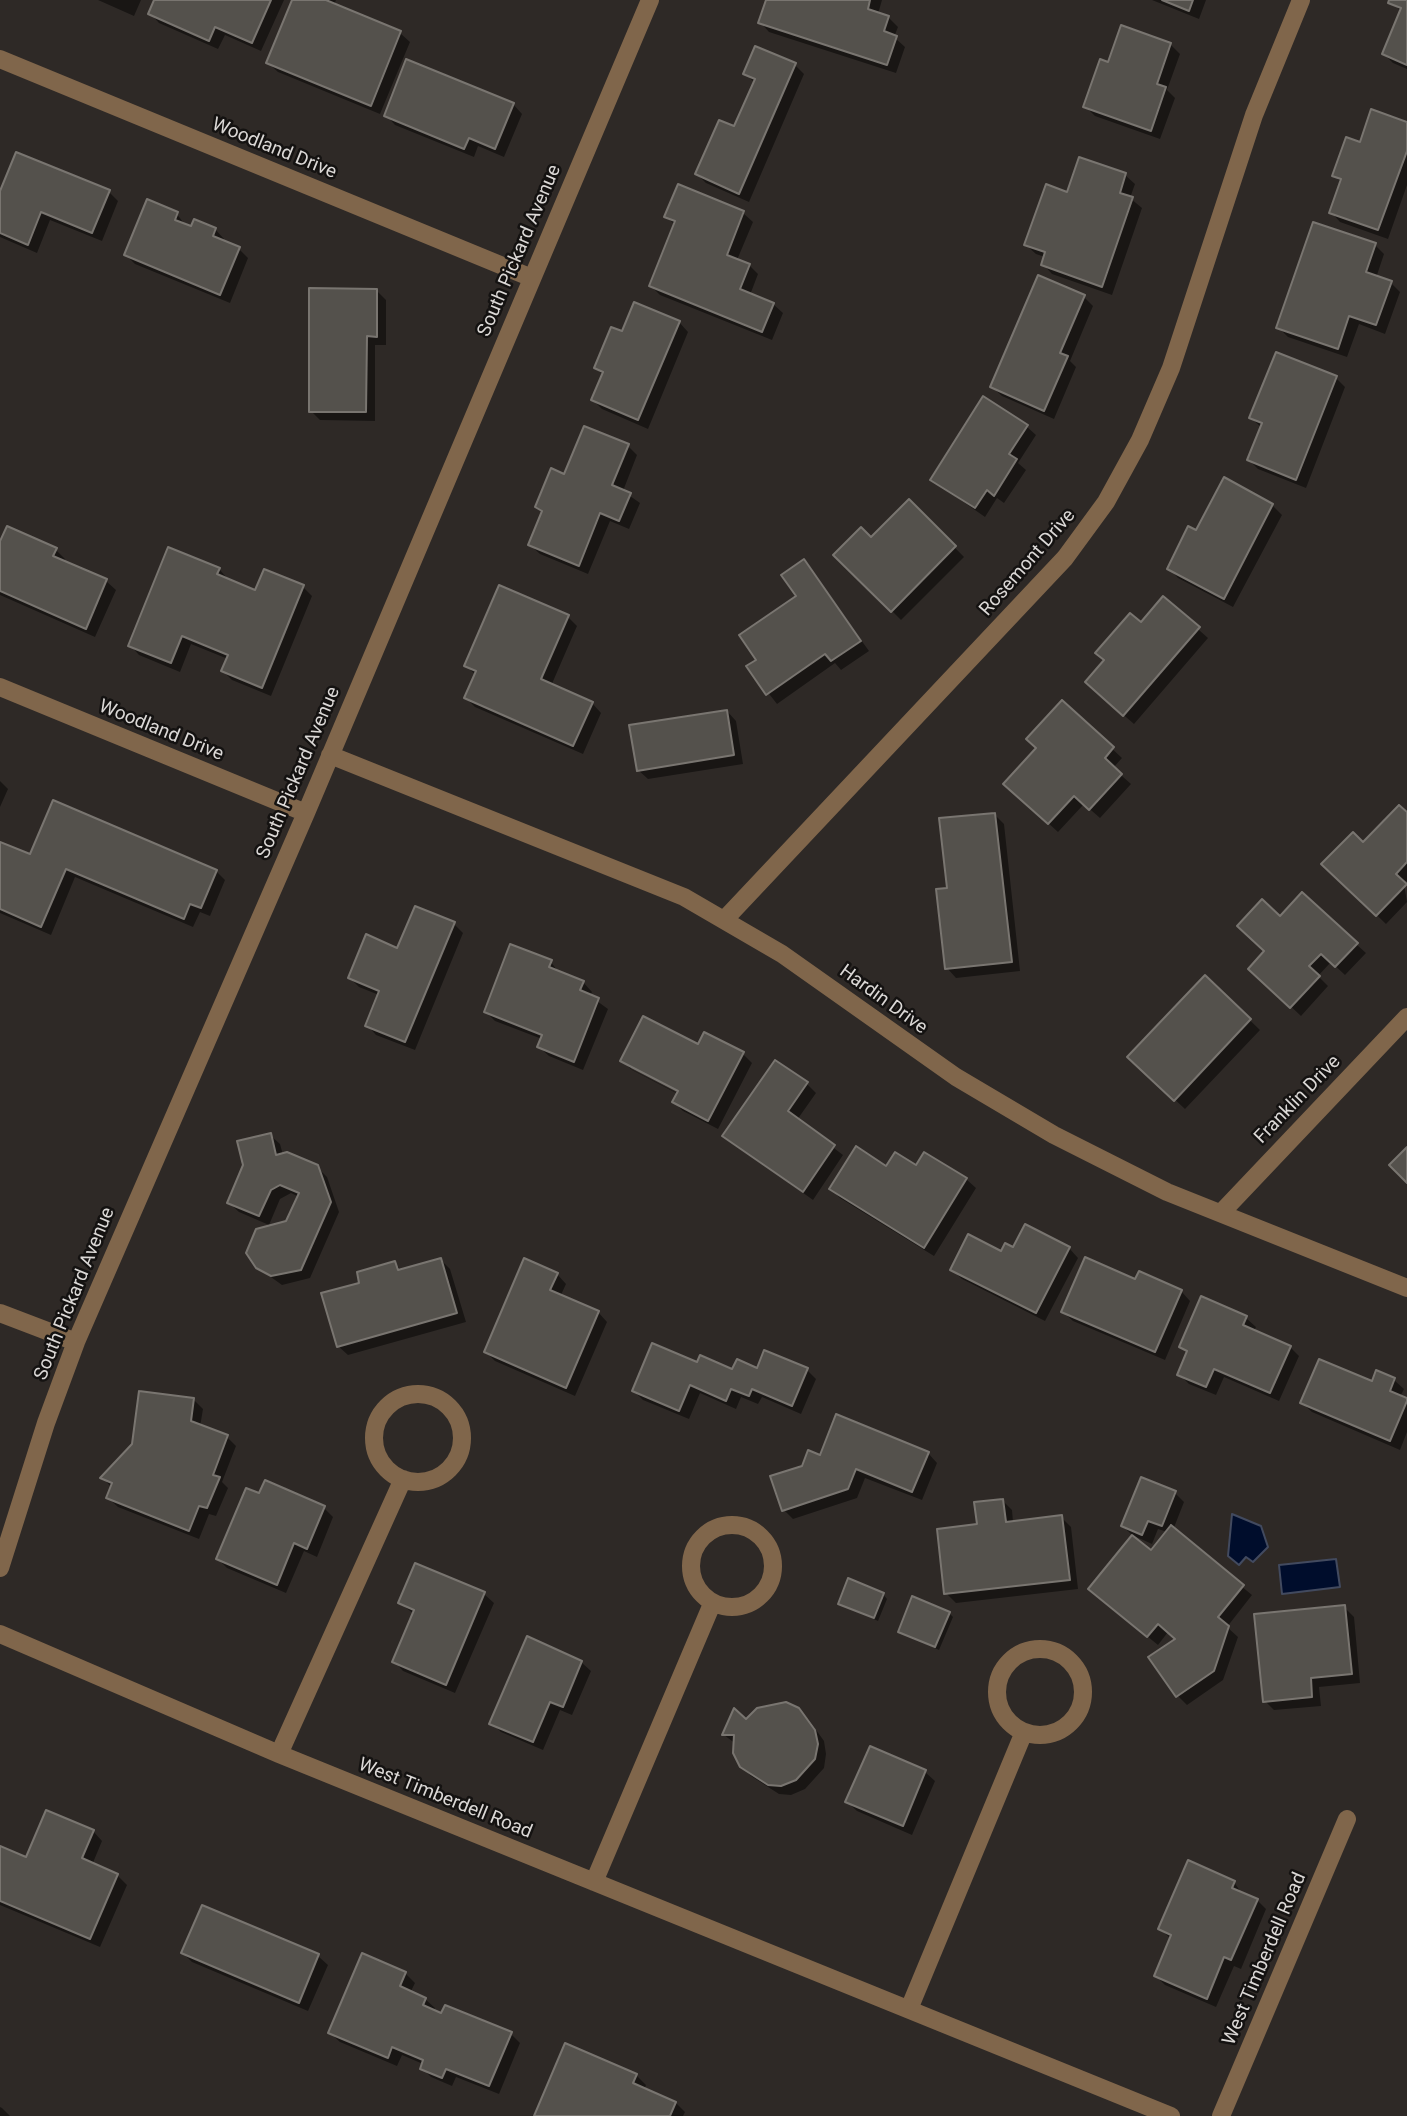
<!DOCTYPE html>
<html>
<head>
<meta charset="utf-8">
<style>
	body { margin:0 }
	canvas { display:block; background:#2e2926 }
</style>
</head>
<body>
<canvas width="1407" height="2116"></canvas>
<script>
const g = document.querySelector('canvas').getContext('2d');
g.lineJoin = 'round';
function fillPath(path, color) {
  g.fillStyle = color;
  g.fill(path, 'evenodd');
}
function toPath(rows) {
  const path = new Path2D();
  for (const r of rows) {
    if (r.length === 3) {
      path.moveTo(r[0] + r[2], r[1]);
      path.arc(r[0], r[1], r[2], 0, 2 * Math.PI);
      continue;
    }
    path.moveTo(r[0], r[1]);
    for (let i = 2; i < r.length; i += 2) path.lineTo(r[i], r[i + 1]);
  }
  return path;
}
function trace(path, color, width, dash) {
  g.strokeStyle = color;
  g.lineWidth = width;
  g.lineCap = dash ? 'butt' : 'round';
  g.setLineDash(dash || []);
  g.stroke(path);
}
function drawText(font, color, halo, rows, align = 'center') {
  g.font = font + ' Roboto,sans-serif';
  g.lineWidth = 5;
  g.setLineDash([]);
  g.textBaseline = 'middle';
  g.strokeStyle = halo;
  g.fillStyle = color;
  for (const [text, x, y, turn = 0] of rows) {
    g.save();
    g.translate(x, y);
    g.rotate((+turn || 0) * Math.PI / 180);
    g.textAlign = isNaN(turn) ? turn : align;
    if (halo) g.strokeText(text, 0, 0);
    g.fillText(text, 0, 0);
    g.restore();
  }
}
const water = toPath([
	[1232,1514,1261,1526,1268,1547,1253,1562,1246,1557,1239,1565,1228,1556,1232,1514],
	[1336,1559,1340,1587,1282,1594,1279,1565,1336,1559]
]);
const shadow = toPath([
	[98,0,141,0,134,16],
	[156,0,284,0,261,51,225,35,218,49,159,23,150,13],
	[294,0,336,0,334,5,400,33,410,42,380,114,278,72,268,63],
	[768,0,882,0,878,14,888,17,898,27,894,37,905,47,896,73,769,32,760,22],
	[1152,0,1206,0,1199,19],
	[1391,0,1407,0,1407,69,1393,63,1384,54,1401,12],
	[1170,44,1180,54,1167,90,1175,98,1160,139,1095,116,1086,107,1109,64],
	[795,65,804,74,749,202,706,183,697,174,735,128,755,83,745,73],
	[513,104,522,114,504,157,478,146,474,157,395,125,386,115],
	[1407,124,1407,185,1388,239,1340,222,1331,212,1341,182,1334,175,1361,145],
	[1125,175,1135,184,1130,198,1142,208,1112,295,1052,274,1043,264,1045,257,1036,254,1026,245,1068,194],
	[679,186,743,213,753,222,737,260,749,265,758,274,750,295,773,304,783,313,772,340,660,295,651,286,675,225,666,216],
	[109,192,118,201,102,241,50,220,37,253,0,237,0,196],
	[177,214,185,225,215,229,224,239,223,242,239,249,248,258,230,303,135,264,126,255],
	[1375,245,1384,254,1376,278,1391,283,1400,292,1385,334,1359,324,1347,357,1288,337,1278,327],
	[376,290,386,300,386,345,375,345,375,421,320,420,311,411],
	[1084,297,1093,306,1070,361,1076,367,1054,419,1002,396,992,387],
	[679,322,688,332,648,429,602,409,593,400,603,375,596,368],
	[1336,378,1345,387,1306,488,1258,469,1249,460,1262,428,1251,418],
	[1026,426,1036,435,1018,463,1026,470,1004,503,997,498,985,517,932,480],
	[628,446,637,455,623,491,640,503,629,529,610,521,588,574,540,554,530,545,543,513,537,507,565,476],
	[1224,480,1272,505,1282,515,1233,607,1178,578,1169,568,1196,533],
	[909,501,964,557,901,620,836,555,871,539],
	[0,546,56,550,65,559,64,562,106,581,116,590,95,637,0,595],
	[804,561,869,651,841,670,835,663,777,704,748,667,758,660,798,596],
	[219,569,228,579,256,592,303,587,312,596,271,696,232,680,223,671,228,659,191,644,180,672,139,655,130,645],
	[1163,598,1208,638,1134,724,1096,691],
	[568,617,577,626,551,686,592,703,601,713,583,754,475,707,466,698,476,675,466,666],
	[1062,702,1122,758,1113,768,1131,784,1100,818,1084,804,1058,832,1015,793],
	[727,711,736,721,743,764,648,779,638,770],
	[0,781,8,789,0,807],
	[1407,814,1407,881,1404,884,1407,902,1386,924,1324,864,1363,845],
	[995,815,1004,824,1020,971,956,978,947,968,949,889],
	[0,844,31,857,216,871,225,880,210,916,200,912,193,927,75,877,51,935,0,913],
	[1280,918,1356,944,1366,953,1345,975,1331,962,1318,976,1328,986,1301,1016,1251,969,1266,952],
	[454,924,463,933,415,1050,376,1035,367,1025,379,995,359,987,350,978],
	[551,962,559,973,583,982,592,992,590,996,608,1009,583,1070,549,1056,539,1047,542,1039,495,1021,486,1012],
	[1205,977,1260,1030,1185,1109,1129,1057],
	[699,1046,743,1054,752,1063,718,1129,683,1111,674,1102,678,1094,632,1070,622,1061],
	[631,1065,686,1094,685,1097,631,1069],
	[807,1084,816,1093,797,1120,843,1155,813,1200,724,1136],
	[270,1135,280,1144,283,1155,317,1167,327,1177,339,1212,310,1278,282,1285,257,1267,287,1222,299,1197,291,1193,280,1199,269,1225,239,1212,229,1203],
	[925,1154,966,1179,976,1188,934,1256,840,1198,831,1189,887,1168,916,1168],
	[1069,1248,1078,1258,1045,1321,962,1279,952,1270,1014,1250],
	[441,1260,450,1269,466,1322,348,1355,338,1346,362,1284,395,1263,402,1271],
	[557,1274,566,1284,560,1297,598,1312,607,1322,575,1396,495,1361,486,1352],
	[1136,1281,1181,1291,1190,1301,1165,1360,1073,1321,1063,1312],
	[1246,1318,1256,1327,1254,1331,1290,1347,1299,1356,1279,1401,1224,1377,1216,1395,1189,1384,1179,1374,1188,1353,1181,1347],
	[698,1364,733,1371,807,1370,816,1379,801,1414,762,1397,758,1404,741,1397,736,1409,700,1393,689,1419,643,1400,634,1391],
	[1394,1380,1404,1389,1400,1397,1407,1400,1407,1432,1400,1450,1312,1412,1302,1403],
	[193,1399,203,1409,200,1427,227,1437,236,1446,222,1482,228,1488,216,1516,209,1514,199,1539,118,1507,108,1498,112,1488,103,1478],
	[928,1453,937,1463,922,1500,865,1478,857,1498,793,1519,784,1510,804,1467,821,1457],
	[1175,1493,1184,1502,1173,1530,1252,1595,1227,1627,1238,1637,1223,1680,1187,1705,1178,1696,1177,1640,1168,1632,1158,1645,1100,1598,1151,1553,1167,1532,1158,1529,1152,1544,1132,1535,1123,1526],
	[260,1496,324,1508,333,1517,317,1557,304,1551,286,1593,227,1568,218,1559],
	[1002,1500,1012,1510,1013,1522,1061,1517,1071,1527,1078,1589,956,1603,946,1593,979,1526],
	[484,1594,494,1603,455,1693,403,1671,394,1661,414,1614,400,1603],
	[883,1594,887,1599,878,1621,840,1603],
	[1344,1607,1354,1617,1360,1683,1319,1687,1321,1706,1274,1710,1265,1701],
	[949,1613,953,1617,939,1650,900,1632],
	[581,1662,591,1671,572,1715,560,1710,543,1750,501,1732,492,1723],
	[786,1704,809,1720,824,1741,826,1754,824,1768,805,1789,791,1795,779,1794,751,1776,741,1766,736,1744,724,1735,758,1709],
	[871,1749,925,1772,935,1781,912,1835,857,1811,847,1802],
	[93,1831,102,1841,92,1865,117,1875,127,1885,100,1947,0,1905,0,1848,27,1859],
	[1234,1882,1242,1894,1257,1900,1266,1909,1241,1969,1234,1966,1216,2007,1165,1985,1156,1976,1170,1938,1160,1929],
	[202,1907,318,1956,328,1965,308,2011,192,1962,183,1953],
	[405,1973,415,1983,410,1993,425,1999,435,2008,433,2011,511,2034,520,2043,499,2094,456,2077,452,2086,431,2077,422,2068,423,2064,402,2055,397,2066,340,2042,330,2033],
	[566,2046,636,2075,646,2085,644,2090,676,2103,685,2112,683,2116,536,2116],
	[0,2107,2,2108,10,2116,0,2116]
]);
const building = toPath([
	[154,0,271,0,252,43,215,27,209,41,148,14,154,0],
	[292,0,326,0,401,31,371,106,266,63,292,0],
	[766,0,870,0,868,9,889,16,884,31,897,36,887,65,758,23,766,0],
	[1162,0,1193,0,1189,11,1162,0],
	[1389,0,1407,0,1407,65,1382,54,1401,8,1388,3,1389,0],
	[1121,25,1171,43,1157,84,1166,87,1151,131,1083,107,1100,59,1108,62,1121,25],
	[755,46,796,63,739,194,695,174,719,120,734,126,755,79,743,74,755,46],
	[406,59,514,103,495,149,469,138,464,149,384,116,406,59],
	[1371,109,1407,122,1407,151,1378,230,1329,213,1341,179,1332,176,1346,137,1360,142,1371,109],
	[16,152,110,190,92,233,41,212,28,245,0,233,0,191,16,152],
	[1079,157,1126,173,1120,193,1133,197,1102,287,1041,265,1045,252,1024,245,1046,184,1067,192,1079,157],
	[678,184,744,211,727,255,750,264,740,289,774,303,762,332,649,286,675,221,664,217,678,184],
	[147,199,178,212,175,220,191,226,194,219,216,228,213,236,240,247,220,295,124,255,147,199],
	[1313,222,1376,243,1366,272,1392,281,1376,325,1349,316,1338,349,1276,328,1313,222],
	[1038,275,1085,295,1060,353,1068,356,1044,411,990,387,1038,275],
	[309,288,377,289,377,337,367,336,366,412,309,412,309,288],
	[634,302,680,321,638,420,591,400,603,372,594,368,611,327,622,331,634,302],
	[1276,352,1337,376,1296,480,1247,460,1262,423,1249,418,1276,352],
	[983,396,1028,425,1009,454,1017,459,994,496,987,490,975,508,930,480,983,396],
	[584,426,629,444,612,485,631,493,619,521,600,513,579,566,528,545,542,511,535,507,551,468,564,474,584,426],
	[1224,477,1273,504,1224,599,1167,569,1188,526,1196,530,1224,477],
	[909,499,956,546,891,612,833,555,861,527,871,537,909,499],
	[7,526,57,548,53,556,107,579,86,629,0,591,0,541,7,526],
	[168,547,220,568,217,574,255,590,264,569,304,585,262,688,221,671,228,655,182,636,171,663,128,646,168,547],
	[804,559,861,641,831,661,825,654,766,695,746,666,756,660,739,635,796,596,781,575,804,559],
	[499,585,569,615,541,679,593,702,573,746,464,698,476,671,464,666,499,585],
	[1163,596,1200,627,1123,716,1085,682,1104,660,1095,653,1130,613,1141,622,1163,596],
	[1062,700,1114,747,1105,758,1122,774,1089,810,1074,796,1048,824,1003,784,1036,748,1026,739,1062,700],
	[727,710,734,755,637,771,629,725,727,710],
	[53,800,217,870,201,908,190,904,184,919,66,869,41,927,0,909,0,842,30,854,53,800],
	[1399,805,1407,812,1407,862,1396,874,1407,884,1376,916,1321,864,1353,832,1363,842,1399,805],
	[995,813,1012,962,945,969,936,889,947,888,939,818,995,813],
	[1302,892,1358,943,1335,967,1321,954,1309,966,1320,976,1290,1008,1248,969,1264,951,1237,926,1262,899,1280,916,1302,892],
	[415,906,455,922,405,1042,365,1026,379,991,348,978,366,934,397,948,415,906],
	[510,944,552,960,549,967,584,981,580,990,599,998,574,1062,537,1047,542,1035,484,1012,510,944],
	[1205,975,1251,1019,1174,1101,1127,1057,1205,975],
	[643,1016,698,1044,704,1032,744,1052,708,1121,672,1102,678,1091,620,1061,643,1016],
	[775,1060,808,1082,788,1111,835,1145,803,1192,722,1136,775,1060],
	[271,1133,276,1155,287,1152,318,1165,331,1202,301,1270,271,1276,256,1268,246,1253,256,1229,286,1221,299,1193,280,1185,271,1190,259,1216,227,1203,243,1165,237,1141,271,1133],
	[856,1146,886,1166,895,1152,916,1165,924,1152,967,1178,924,1248,829,1189,856,1146],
	[1407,1147,1407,1183,1389,1165,1407,1147],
	[1025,1224,1070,1247,1036,1313,950,1270,968,1234,1001,1251,1005,1243,1013,1247,1025,1224],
	[1085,1257,1135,1279,1139,1271,1182,1290,1155,1352,1061,1312,1085,1257],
	[441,1258,457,1313,337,1347,321,1293,359,1283,357,1272,395,1261,398,1270,441,1258],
	[524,1258,558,1273,550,1290,599,1311,566,1388,484,1352,524,1258],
	[1201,1296,1247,1316,1243,1325,1291,1346,1270,1393,1214,1369,1206,1387,1177,1375,1187,1351,1179,1347,1201,1296],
	[652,1343,697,1362,700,1355,732,1369,737,1359,757,1368,764,1350,808,1368,792,1406,752,1389,749,1396,731,1389,726,1401,690,1385,679,1411,632,1391,652,1343],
	[1319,1359,1372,1381,1376,1370,1395,1378,1390,1391,1407,1398,1407,1401,1390,1441,1300,1403,1319,1359],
	[139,1391,194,1398,191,1421,228,1435,213,1475,220,1477,207,1508,199,1506,189,1531,106,1498,112,1483,100,1478,132,1444,139,1391],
	[836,1414,929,1452,912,1492,856,1469,848,1489,782,1511,770,1476,802,1466,808,1450,820,1455,836,1414],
	[1141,1477,1176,1491,1162,1526,1148,1521,1142,1535,1121,1526,1141,1477],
	[265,1480,325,1506,307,1549,294,1543,277,1585,216,1559,246,1488,259,1493,265,1480],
	[1003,1499,1006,1522,1062,1515,1070,1580,944,1594,937,1529,977,1524,974,1502,1003,1499],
	[1171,1525,1244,1585,1218,1617,1229,1626,1214,1671,1176,1697,1148,1657,1175,1639,1158,1624,1147,1637,1088,1589,1132,1535,1151,1550,1171,1525],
	[415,1563,485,1592,446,1685,392,1662,414,1610,398,1603,415,1563],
	[848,1578,884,1593,874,1618,838,1604,848,1578],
	[912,1596,950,1612,935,1647,898,1632,912,1596],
	[1345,1605,1352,1674,1311,1678,1312,1697,1263,1702,1254,1614,1345,1605],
	[527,1636,582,1661,563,1707,550,1702,533,1742,489,1724,527,1636],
	[786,1702,799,1708,815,1730,818,1744,815,1759,796,1780,781,1786,768,1785,740,1767,733,1753,734,1735,722,1735,734,1708,746,1719,757,1708,786,1702],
	[870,1746,926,1770,903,1826,845,1802,870,1746],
	[46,1810,94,1830,82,1858,118,1874,90,1939,0,1901,0,1846,26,1857,46,1810],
	[1188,1860,1235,1881,1232,1888,1258,1899,1231,1960,1224,1957,1207,1999,1154,1976,1171,1935,1158,1929,1188,1860],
	[202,1905,319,1954,299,2003,181,1953,202,1905],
	[362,1953,406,1972,400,1986,426,1998,423,2005,441,2013,445,2005,512,2032,489,2086,446,2069,442,2078,420,2069,423,2060,392,2047,388,2058,328,2033,362,1953],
	[565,2043,637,2074,633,2083,676,2102,670,2116,534,2116,565,2043]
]);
const minor = toPath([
	[0,59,532,278],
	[0,687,306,813],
	[330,755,684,897,782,954,956,1077,1054,1135,1167,1192,1407,1288],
	[725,919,1065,558,1106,502,1140,440,1171,368,1254,115,1301,0],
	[1221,1213,1407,1017],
	[0,1313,76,1342],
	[418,1438,44],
	[732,1566,41],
	[0,1568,46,1423,76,1342,306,813,650,0],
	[0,1634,279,1754,1171,2116],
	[1040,1692,43],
	[279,1754,403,1479],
	[594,1882,712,1604],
	[909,2009,1024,1732],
	[1221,2116,1347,1819]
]);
const streetNames = [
	["Woodland Drive",274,149,22],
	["South Pickard Avenue",520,251,-67],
	["Rosemont Drive",1028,563,-49],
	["Woodland Drive",161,731,22],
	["South Pickard Avenue",299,773,-67],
	["Hardin Drive",883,1000,36],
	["Franklin Drive",1298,1100,-46],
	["South Pickard Avenue",75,1294,-68],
	["West Timberdell Road",445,1799,22],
	["West Timberdell Road",1265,1959,-67]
];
fillPath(water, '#000d2c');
trace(water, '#424a5f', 2);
fillPath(shadow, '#0007');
fillPath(building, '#54514c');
trace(building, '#797570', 2);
trace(minor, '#80664b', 18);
drawText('19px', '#dbd8d6', '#141211', streetNames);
</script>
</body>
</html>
